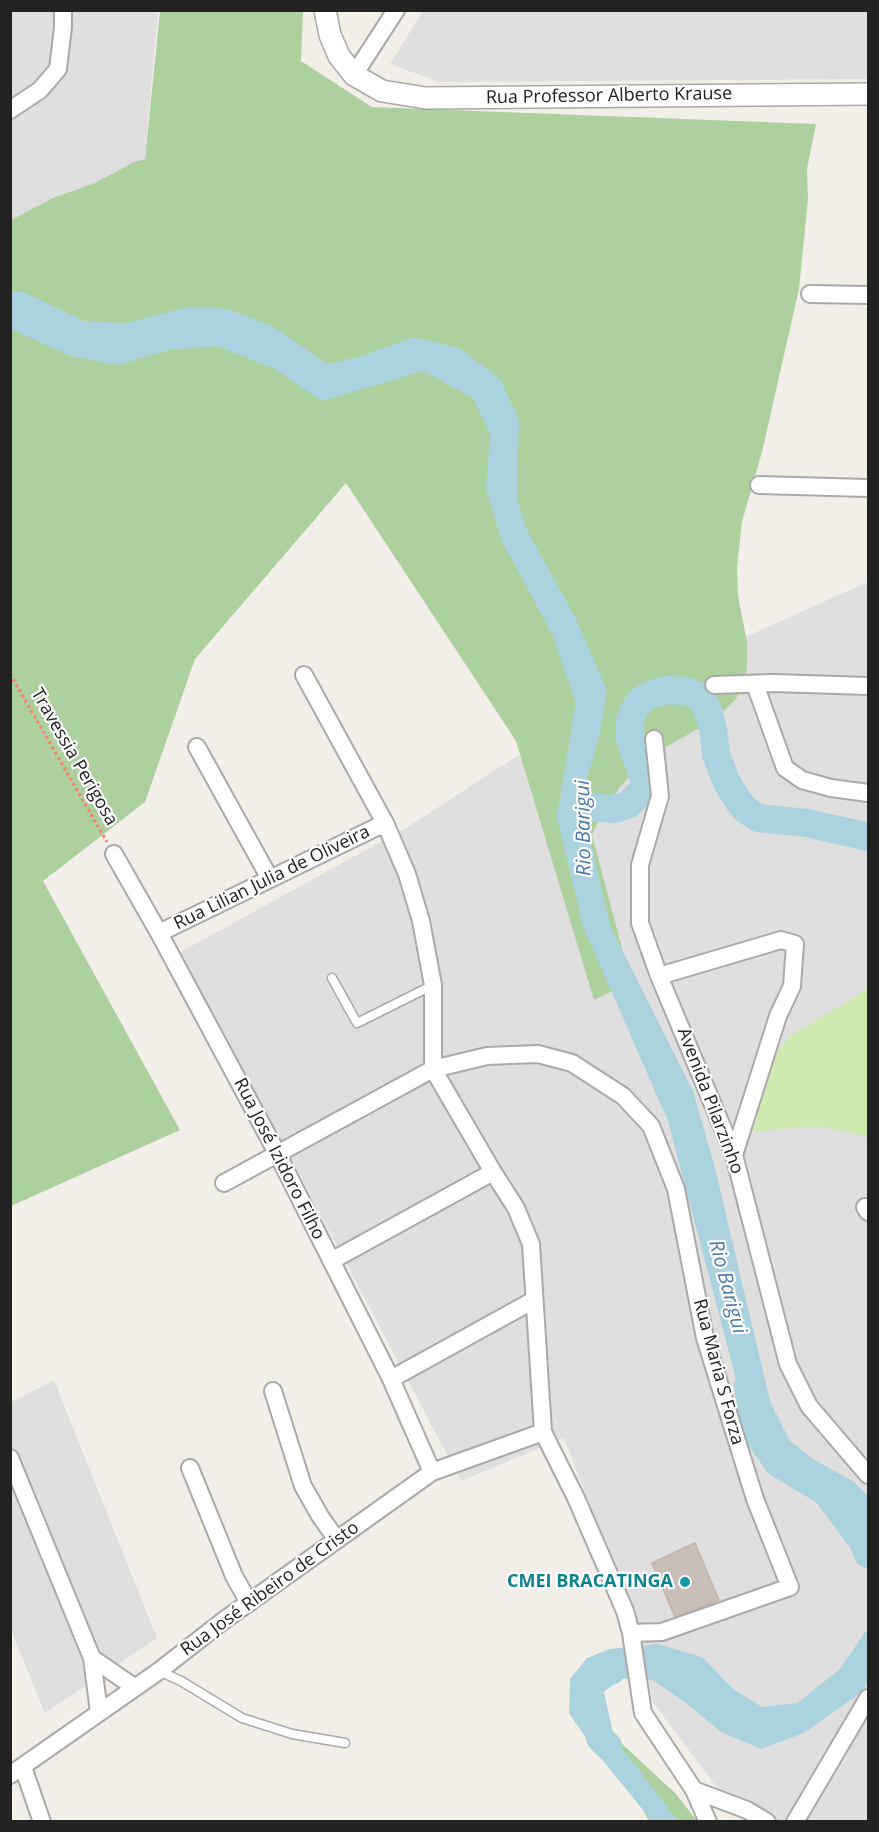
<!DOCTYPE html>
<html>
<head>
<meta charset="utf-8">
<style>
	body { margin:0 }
	#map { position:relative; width:879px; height:1832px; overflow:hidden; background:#f2efe9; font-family:"Open Sans",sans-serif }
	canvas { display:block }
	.frame { position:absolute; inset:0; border:12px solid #222; pointer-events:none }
</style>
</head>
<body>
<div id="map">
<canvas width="879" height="1832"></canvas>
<div class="frame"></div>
</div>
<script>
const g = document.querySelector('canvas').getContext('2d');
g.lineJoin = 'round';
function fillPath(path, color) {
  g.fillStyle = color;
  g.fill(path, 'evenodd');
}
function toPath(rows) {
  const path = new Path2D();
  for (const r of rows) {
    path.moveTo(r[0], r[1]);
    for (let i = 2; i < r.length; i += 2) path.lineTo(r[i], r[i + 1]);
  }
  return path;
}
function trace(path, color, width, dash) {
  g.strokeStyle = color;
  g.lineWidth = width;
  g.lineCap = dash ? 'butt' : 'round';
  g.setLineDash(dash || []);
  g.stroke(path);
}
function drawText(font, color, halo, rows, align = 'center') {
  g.font = font + ' "Open Sans",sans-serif';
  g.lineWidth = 4.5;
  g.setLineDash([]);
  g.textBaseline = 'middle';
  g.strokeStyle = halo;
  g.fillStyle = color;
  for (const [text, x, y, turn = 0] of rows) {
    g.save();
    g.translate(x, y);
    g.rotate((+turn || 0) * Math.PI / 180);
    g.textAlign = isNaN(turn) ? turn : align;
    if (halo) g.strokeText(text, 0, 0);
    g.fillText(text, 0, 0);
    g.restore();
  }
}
const residential = toPath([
	[11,11,158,11,144,166,55,197,11,220],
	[423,11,868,11,868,79,439,82,390,64],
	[868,582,868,1821,742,1821,652,1701,645,1648,564,1438,461,1481,294,1164,177,954,406,828,602,701],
	[54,1380,157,1638,45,1713,11,1630,10,1403]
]);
const grass = toPath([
	[868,986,868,1137,823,1127,800,1127,755,1132,737,1121,764,1063,793,1034,852,999]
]);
const forest = toPath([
	[160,11,303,11,301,61,372,107,816,124,807,169,808,199,799,289,762,452,742,522,737,566,738,596,747,642,747,669,736,699,716,719,664,748,639,767,620,787,603,810,592,835,631,982,594,1000,516,741,346,483,195,659,145,802,43,881,180,1130,11,1206,11,220,55,197,95,183,134,162,145,159],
	[579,1676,592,1691,593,1710,606,1729,676,1794,697,1821,649,1821,632,1789,576,1722,570,1690]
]);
const water = toPath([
	[11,292,23,292,84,321,126,323,188,307,228,309,274,327,327,364,362,356,414,337,459,348,500,379,519,420,517,500,526,528,576,619,607,690,600,733,586,783,592,847,610,926,693,1091,715,1168,770,1401,790,1441,813,1459,854,1482,868,1496,868,1542,835,1490,771,1452,744,1409,668,1121,583,926,557,817,576,703,552,634,501,539,486,488,490,434,473,398,423,371,322,401,273,368,217,346,169,350,118,365,71,356,11,329],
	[868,1628,868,1681,863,1691,804,1733,761,1749,721,1732,686,1703,653,1680,608,1678,586,1701,678,1821,652,1821,595,1751,569,1713,570,1679,587,1658,610,1649,658,1644,702,1657,733,1689,762,1707,797,1703,839,1670]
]);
const river = toPath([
	[581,807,616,809,629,804,635,798,642,790,645,782,630,739,630,720,634,710,641,700,652,694,666,690,687,691,701,698,707,708,713,728,716,755,727,783,739,802,746,810,758,818,807,823,868,837],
	[748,1386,754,1429,778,1463,826,1492,863,1542,868,1554],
	[608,1746,600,1738,588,1686,607,1672,611,1671]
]);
const building = toPath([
	[695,1543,719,1600,675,1617,652,1563,695,1543]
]);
const path = toPath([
	[10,674,107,842]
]);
const service = toPath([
	[332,978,357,1023,433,985],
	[159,1671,181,1681,242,1718,292,1734,345,1743]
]);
const minor = toPath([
	[354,75,396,10],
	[10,110,40,90,58,69,63,27,63,10],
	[810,294,868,295],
	[759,485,868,488],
	[304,675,385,823,407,874,421,921,433,985,433,1069,493,1172,516,1208,531,1244,543,1432,576,1498,625,1611,631,1633,643,1713,694,1790,708,1822],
	[755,684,785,768,802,780,831,788,868,793],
	[714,685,773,683,868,686],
	[654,739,660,796,640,865,640,923,659,976,734,1155,788,1364,809,1406,868,1475],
	[197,747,270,879],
	[114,854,159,933,277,1153,391,1379,432,1472],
	[159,933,385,823],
	[659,976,781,940,795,944,792,986,778,1016,734,1155],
	[224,1183,433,1069,487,1056,538,1054,572,1063,623,1096,651,1126,676,1189,705,1338,755,1499,790,1587,662,1632,631,1633],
	[865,1207,868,1212],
	[331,1261,493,1172],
	[391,1379,534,1300],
	[273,1391,303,1486,320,1516,337,1540],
	[10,1458,92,1658,99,1712],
	[190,1468,234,1576,249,1603],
	[92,1658,134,1687],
	[23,1767,42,1822],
	[10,1775,159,1671,223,1621,432,1472,543,1432],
	[694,1790,747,1810,767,1822],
	[795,1822,868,1698]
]);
const tertiary = toPath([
	[325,10,330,35,339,56,354,75,382,91,426,98,868,94]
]);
const markers = [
	[685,1582,6,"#0f9aa8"]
];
const streetNames = [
	["Rua Professor Alberto Krause",609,96,-1],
	["Travessia Perigosa",74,757,60],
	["Rua Lilian Julia de Oliveira",272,878,-26],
	["Avenida Pilarzinho",710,1101,69],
	["Rua José Izidoro Filho",279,1159,63],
	["Rua Maria S Forza",718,1372,75],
	["Rua José Ribeiro de Cristo",270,1589,-36]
];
const cultureNames = [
	["CMEI BRACATINGA",673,1582]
];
const waterNames = [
	["Rio Barigui",584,828,-91],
	["Rio Barigui",727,1287,75]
];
fillPath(residential, '#e0dfdf');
fillPath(grass, '#cdebb0');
fillPath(forest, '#add19e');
fillPath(water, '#aad3df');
trace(river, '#aad3df', 28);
fillPath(building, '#c7bfb8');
trace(building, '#c4b6ab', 1.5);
trace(service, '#a9a9a9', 11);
trace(minor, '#a9a9a9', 20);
trace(tertiary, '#a9a9a9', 24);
trace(path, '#fa8072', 3, [3, 3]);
trace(service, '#fff', 8);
trace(minor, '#fff', 16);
trace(tertiary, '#fff', 21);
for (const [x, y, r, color] of markers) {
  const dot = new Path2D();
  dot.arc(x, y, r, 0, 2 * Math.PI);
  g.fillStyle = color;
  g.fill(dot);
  trace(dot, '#fff', 2);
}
drawText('18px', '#222', '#fff', streetNames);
drawText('bold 18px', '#0d838f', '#fff', cultureNames, 'right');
drawText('italic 20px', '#4a7aab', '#fff', waterNames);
</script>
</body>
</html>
